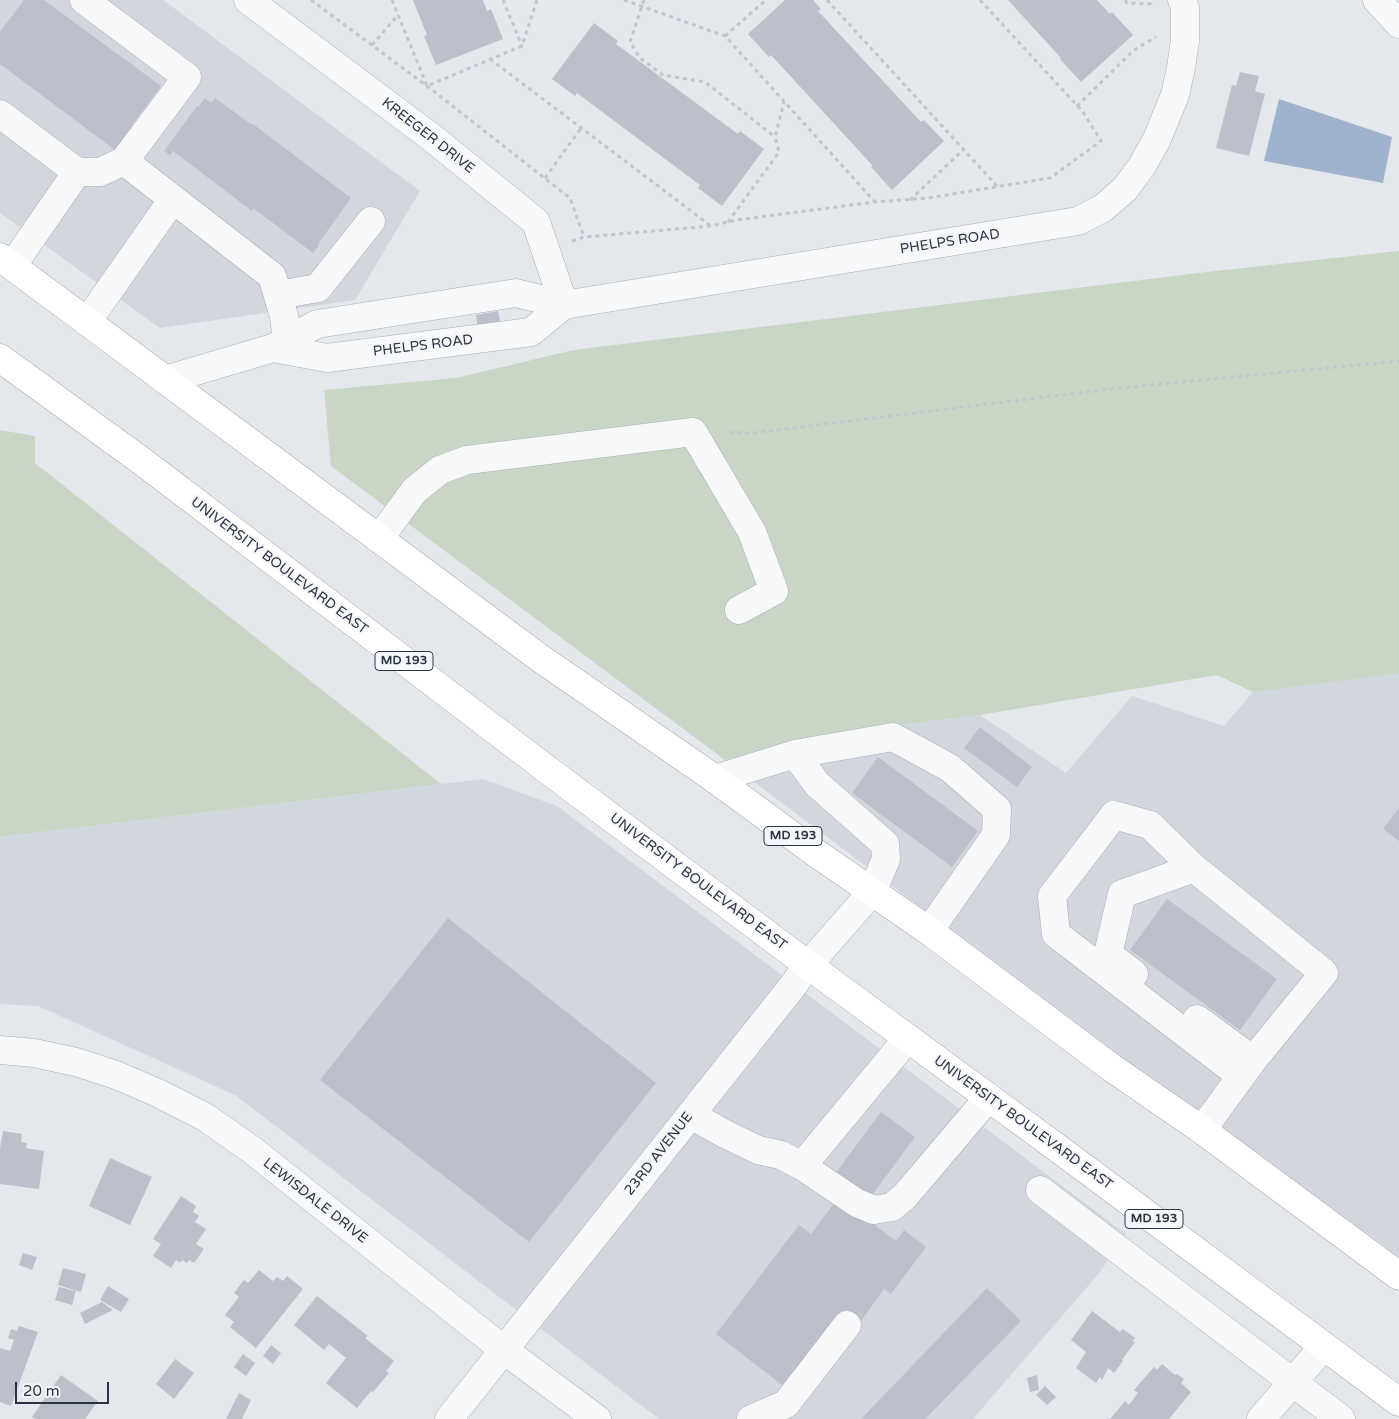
<!DOCTYPE html>
<html>
<head>
<meta charset="utf-8">
<style>
	body { margin:0 }
	#map { position:relative; width:1399px; height:1419px; overflow:hidden; background:#e4e7ec; font-family:"Varela Round",sans-serif }
	canvas { display:block }
	.scale { position:absolute; left:15px; top:1382px; width:94px; height:22px; box-sizing:border-box; border:2px solid #2b3445; border-top:0; padding-left:6px; font-size:15px; line-height:18px; white-space:nowrap; color:#2b3445; -webkit-text-stroke:4px #f4f6f9; paint-order:stroke }
</style>
</head>
<body>
<div id="map">
<canvas width="1399" height="1419"></canvas>
<div class="scale">20 m</div>
</div>
<script>
const g = document.querySelector('canvas').getContext('2d');
g.lineJoin = 'round';
function fillPath(path, color) {
  g.fillStyle = color;
  g.fill(path, 'evenodd');
}
function toPath(rows) {
  const path = new Path2D();
  for (const r of rows) {
    path.moveTo(r[0], r[1]);
    for (let i = 2; i < r.length; i += 2) path.lineTo(r[i], r[i + 1]);
  }
  return path;
}
function trace(path, color, width, dash) {
  g.strokeStyle = color;
  g.lineWidth = width;
  g.lineCap = dash ? 'butt' : 'round';
  g.setLineDash(dash || []);
  g.stroke(path);
}
function drawText(font, color, halo, rows, align = 'center') {
  g.font = font + ' "Varela Round",sans-serif';
  g.lineWidth = 4.5;
  g.setLineDash([]);
  g.textBaseline = 'middle';
  g.strokeStyle = halo;
  g.fillStyle = color;
  for (const [text, x, y, turn = 0] of rows) {
    g.save();
    g.translate(x, y);
    g.rotate((+turn || 0) * Math.PI / 180);
    g.textAlign = isNaN(turn) ? turn : align;
    if (halo) g.strokeText(text, 0, 0);
    g.fillText(text, 0, 0);
    g.restore();
  }
}
const built = toPath([
	[0,0,163,0,420,191,355,300,160,328,0,213],
	[1399,670,1399,1268,725,760,820,735,980,715,1066,773,1132,696,1224,726,1253,692],
	[483,779,557,806,1126,1234,1100,1272,973,1419,659,1419,235,1095,38,1006,0,1004,0,837]
]);
const green = toPath([
	[1399,251,1399,673,1253,692,1217,675,980,715,820,735,725,760,331,466,324,390,456,378,574,350,1215,271],
	[0,430,35,436,35,463,441,784,0,837]
]);
const water = toPath([
	[1279,99,1392,137,1383,183,1264,161]
]);
const building = toPath([
	[24,0,44,0,161,86,132,125,137,129,119,153,0,64,0,32],
	[413,0,483,0,487,11,491,9,503,39,436,65,424,36,427,35],
	[785,0,813,0,821,9,818,11,921,122,924,120,944,141,892,190,871,167,873,166,771,55,769,57,748,34],
	[1008,0,1097,0,1110,14,1112,12,1133,35,1081,82,1060,59,1061,58],
	[594,23,618,41,616,44,738,134,740,131,764,149,722,206,698,188,700,185,577,93,575,96,552,79],
	[1240,72,1259,76,1255,91,1265,94,1249,156,1216,148,1232,85,1236,86],
	[205,98,211,103,215,98,252,125,253,124,351,198,318,244,319,245,313,253,253,208,252,211,173,151,170,155,164,151,197,106,198,107],
	[498,311,501,325,478,330,476,315],
	[980,727,1032,767,1017,787,964,748],
	[878,757,978,831,952,867,852,793],
	[1399,808,1399,841,1383,829],
	[1167,899,1277,979,1240,1030,1130,950],
	[448,918,656,1083,529,1242,320,1080],
	[881,1112,915,1137,869,1199,835,1174],
	[3,1131,22,1134,21,1142,27,1143,26,1148,44,1151,39,1189,0,1184,0,1148],
	[110,1158,152,1177,130,1225,89,1206],
	[181,1196,196,1206,193,1212,199,1216,195,1222,206,1229,196,1244,204,1249,194,1263,189,1260,187,1263,182,1260,180,1263,176,1260,171,1268,153,1256,161,1244,153,1239],
	[838,1198,896,1241,904,1230,926,1247,891,1294,884,1289,861,1321,846,1309,786,1388,716,1334,799,1225,811,1234],
	[23,1253,37,1257,32,1270,19,1265],
	[63,1268,86,1274,81,1292,58,1285],
	[259,1270,273,1281,277,1277,283,1281,287,1276,303,1289,256,1348,230,1327,234,1322,225,1315,239,1297,234,1293,244,1280,248,1283],
	[108,1286,129,1299,121,1312,100,1300],
	[59,1287,76,1291,72,1305,55,1300],
	[987,1288,1021,1321,925,1419,861,1419],
	[317,1296,368,1336,365,1338,394,1361,386,1371,389,1373,373,1392,371,1391,357,1408,326,1383,346,1358,329,1344,324,1350,294,1325],
	[102,1302,113,1310,85,1324,80,1313],
	[1092,1311,1120,1332,1123,1329,1135,1338,1132,1341,1135,1342,1122,1360,1123,1361,1114,1373,1108,1368,1102,1380,1100,1377,1096,1383,1076,1368,1086,1352,1071,1340],
	[19,1326,38,1332,11,1406,0,1402,0,1348,10,1351,14,1340,8,1338,11,1329,17,1331],
	[271,1345,281,1353,273,1364,263,1356],
	[243,1354,255,1363,246,1376,234,1367],
	[175,1359,194,1373,174,1399,156,1384],
	[1162,1364,1175,1375,1177,1374,1184,1379,1181,1383,1191,1392,1169,1419,1110,1419,1125,1401,1129,1405,1138,1393,1134,1390,1154,1367,1157,1370],
	[61,1375,98,1401,85,1419,35,1419,32,1417],
	[1037,1375,1039,1390,1030,1392,1027,1378],
	[1045,1386,1056,1397,1047,1405,1036,1395],
	[239,1393,251,1400,242,1419,226,1419]
]);
const path = toPath([
	[311,0,427,86,570,198,584,237],
	[392,0,427,86,522,46,537,0],
	[503,0,522,46],
	[624,0,725,36,875,202],
	[644,0,630,42,640,58,663,75,705,82,775,137],
	[827,0,997,186],
	[1125,0,1127,3,1151,4,1152,6],
	[725,36,766,0],
	[372,45,398,15],
	[490,59,711,226],
	[1077,106,1134,50,1156,37],
	[545,178,581,128],
	[910,200,964,149],
	[728,222,779,152,775,137,784,102],
	[572,241,584,237,711,226,736,220,875,202,928,198,1050,178,1101,141,1083,112,980,0],
	[729,432,752,433,1119,388,1399,361]
]);
const minor = toPath([
	[248,0,431,137,536,222,564,305],
	[1377,0,1399,24],
	[0,114,77,172,12,266],
	[124,161,272,276,284,316,287,341],
	[77,172,100,172,124,161,187,77,84,0],
	[278,295,318,288,371,221],
	[87,322,173,199],
	[273,348,327,358,531,332,564,305],
	[165,380,273,348,317,324,516,293,564,305,1078,221,1103,208,1125,189,1142,166,1157,139,1175,95,1181,68,1185,40,1185,8,1182,0],
	[379,539,414,491,440,470,467,460,693,432,752,532,774,591,739,610],
	[715,779,795,754,893,737,950,768,997,809,996,835,929,931],
	[1134,974,1108,954,1122,894,1194,868],
	[1197,1019,1253,1060],
	[0,1050,34,1053,76,1062,116,1075,158,1093,205,1117,252,1150,504,1350,597,1419],
	[691,1115,725,1134,758,1150,781,1155,802,1166,857,1203,874,1210,892,1207,905,1196,989,1097],
	[1202,1130,1253,1060,1324,973,1194,868,1150,825,1114,815,1052,896,1056,934,1241,1076],
	[802,1166,908,1038],
	[1040,1190,1341,1419],
	[449,1419,792,987,808,965,872,892,886,859,885,844,817,784,795,754],
	[751,1419,786,1404,847,1325],
	[1261,1419,1324,1346]
]);
const major = toPath([
	[0,257,537,656,715,779,813,851,929,931,1112,1068,1202,1130,1399,1276],
	[0,358,143,462,553,774,808,965,1071,1158,1399,1402]
]);
const shields = [
	[404,661,58],
	[793,836,58],
	[1154,1219,58]
];
const shieldNames = [
	["MD 193",404,661],
	["MD 193",793,836],
	["MD 193",1154,1219]
];
const streetNames = [
	["KREEGER DRIVE",428,136,38],
	["PHELPS ROAD",950,242,-9],
	["PHELPS ROAD",423,346,-7],
	["UNIVERSITY BOULEVARD EAST",279,566,37],
	["UNIVERSITY BOULEVARD EAST",698,882,37],
	["UNIVERSITY BOULEVARD EAST",1023,1123,36],
	["23RD AVENUE",659,1154,-52],
	["LEWISDALE DRIVE",315,1201,38]
];
fillPath(built, '#d2d6de');
fillPath(green, '#c9d6c5');
fillPath(water, '#9fb4cc');
fillPath(building, '#bbc0ca');
trace(minor, '#a9aeb7', 29);
trace(major, '#a3abb8', 29);
trace(path, '#c2c5cb', 3, [4, 4]);
trace(minor, '#f7f8fa', 28);
trace(major, '#fff', 28);
for (const [x, y, w] of shields) {
  const box = new Path2D();
  box.roundRect(x - w / 2, y - 9.5, w, 19, 4);
  g.fillStyle = '#f4f6f9';
  g.fill(box);
  trace(box, '#2b3445', 1);
}
drawText('bold 12px', '#2b3445', null, shieldNames);
drawText('14px', '#2b3445', '#f4f6f9', streetNames);
</script>
</body>
</html>
